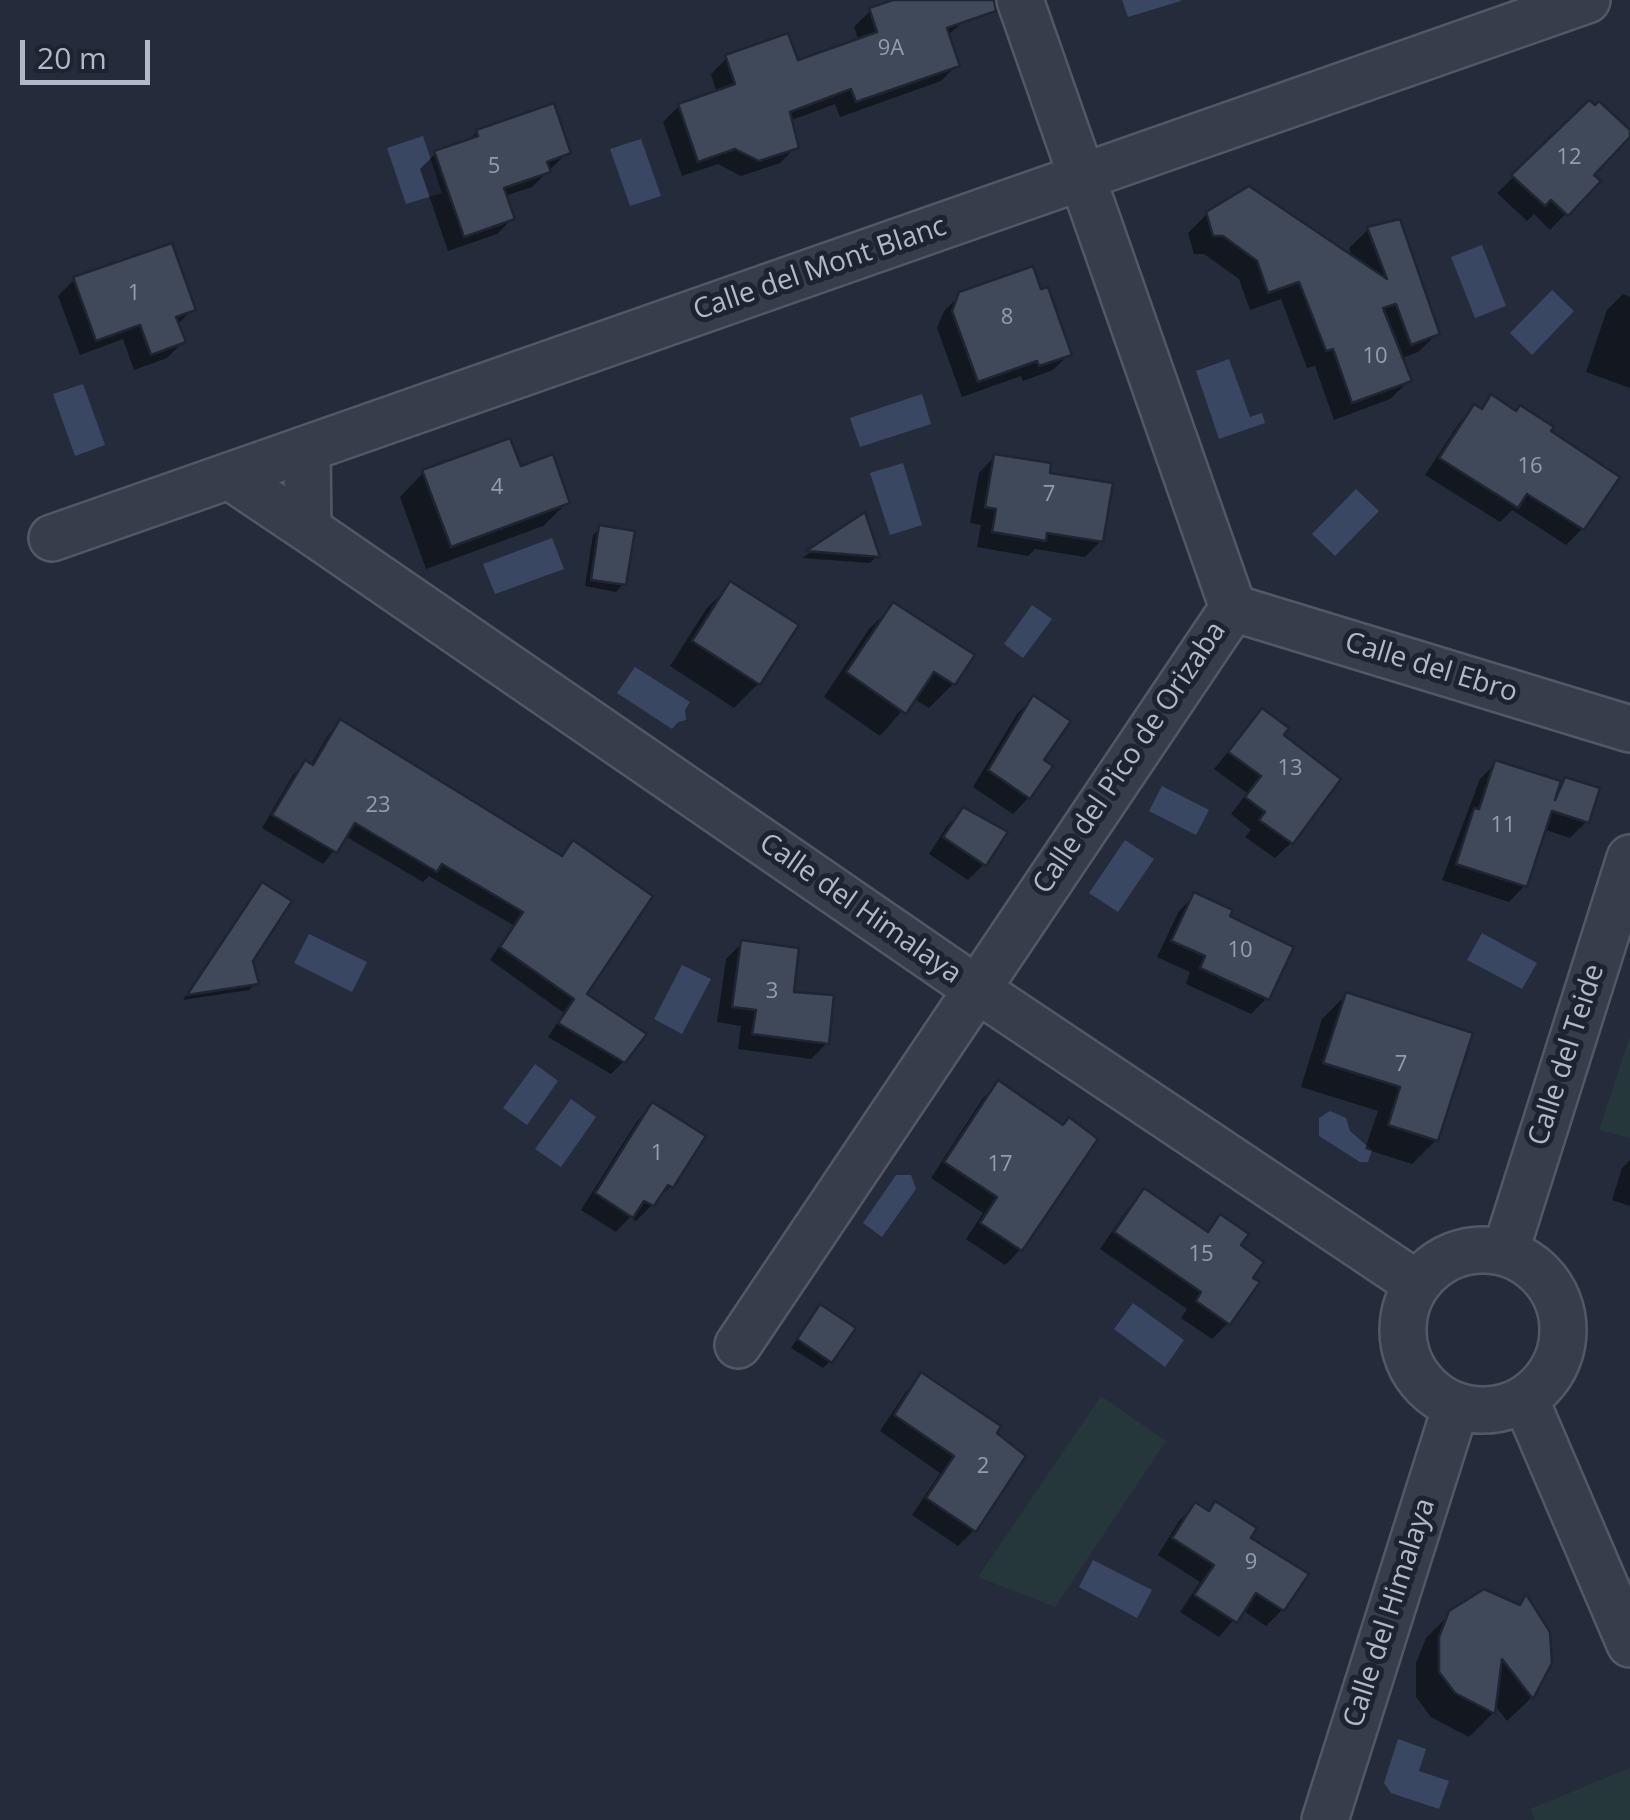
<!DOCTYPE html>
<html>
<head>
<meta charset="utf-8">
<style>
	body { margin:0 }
	#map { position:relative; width:1630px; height:1820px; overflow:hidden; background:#242b3b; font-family:"Open Sans",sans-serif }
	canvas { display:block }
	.scale { position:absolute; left:20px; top:40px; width:130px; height:45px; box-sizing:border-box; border:5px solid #b3b8c7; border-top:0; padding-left:12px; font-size:30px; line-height:35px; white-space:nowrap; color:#b3b8c7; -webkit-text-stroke:8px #1d2330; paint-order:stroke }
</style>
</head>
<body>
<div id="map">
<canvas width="1630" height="1820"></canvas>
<div class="scale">20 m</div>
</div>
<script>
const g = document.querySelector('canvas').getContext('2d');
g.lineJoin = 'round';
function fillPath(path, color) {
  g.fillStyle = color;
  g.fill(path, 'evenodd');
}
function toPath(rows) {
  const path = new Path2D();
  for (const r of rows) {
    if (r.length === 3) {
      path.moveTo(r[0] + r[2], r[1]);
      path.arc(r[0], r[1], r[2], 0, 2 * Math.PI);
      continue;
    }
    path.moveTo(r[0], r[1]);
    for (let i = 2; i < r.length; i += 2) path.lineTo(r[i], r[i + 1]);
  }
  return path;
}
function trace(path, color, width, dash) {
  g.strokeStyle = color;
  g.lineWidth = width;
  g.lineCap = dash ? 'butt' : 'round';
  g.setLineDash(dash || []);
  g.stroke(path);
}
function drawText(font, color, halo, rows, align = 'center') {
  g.font = font + ' "Open Sans",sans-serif';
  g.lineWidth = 10;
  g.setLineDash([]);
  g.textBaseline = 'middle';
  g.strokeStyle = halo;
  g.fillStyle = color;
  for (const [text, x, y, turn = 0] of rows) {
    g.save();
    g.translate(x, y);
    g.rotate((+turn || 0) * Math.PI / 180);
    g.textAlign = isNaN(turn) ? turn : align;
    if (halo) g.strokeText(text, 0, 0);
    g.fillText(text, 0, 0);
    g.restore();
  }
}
const green = toPath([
	[1630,1036,1630,1138,1599,1130],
	[1101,1396,1166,1441,1055,1607,978,1577],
	[1630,1768,1630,1820,1535,1820,1530,1809]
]);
const water = toPath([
	[1122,0,1180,0,1181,1,1128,17],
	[423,136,442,193,406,204,387,148],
	[641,139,661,196,630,206,610,149],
	[1482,245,1506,306,1475,318,1451,257],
	[1552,290,1574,311,1532,355,1510,333],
	[1229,359,1250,417,1262,413,1265,423,1219,439,1196,371],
	[83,384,105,445,75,456,53,394],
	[922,394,931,424,860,447,850,418],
	[903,463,922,525,890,535,870,473],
	[1356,489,1379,511,1335,556,1312,534],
	[552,538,564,569,495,594,483,564],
	[1032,605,1052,619,1023,658,1004,644],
	[635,667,690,702,685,710,686,720,678,722,672,729,617,693],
	[1162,786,1209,810,1196,835,1149,811],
	[1125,840,1154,859,1118,912,1089,893],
	[1482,933,1537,963,1522,989,1467,960],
	[309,934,367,962,352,992,294,963],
	[682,965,711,979,682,1034,654,1019],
	[535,1064,558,1081,527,1125,503,1108],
	[571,1099,596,1117,561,1167,535,1149],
	[1330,1111,1346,1118,1350,1131,1372,1150,1368,1162,1360,1162,1319,1136,1319,1118],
	[896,1175,911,1175,916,1189,882,1237,863,1223],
	[1133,1303,1184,1340,1165,1367,1114,1329],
	[1093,1560,1152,1590,1137,1618,1079,1587],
	[1398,1739,1426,1749,1419,1771,1449,1781,1439,1809,1391,1793,1384,1783]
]);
const shadow = toPath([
	[898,0,959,0,966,19,947,36,957,65,941,81,840,117,835,104,789,121,796,147,780,163,741,176,718,164,682,176,663,122,679,106,717,93,711,74,727,58,796,63,859,41,854,27,870,11],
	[1589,103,1591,175,1597,181,1550,230,1534,214,1527,221,1497,193],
	[477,132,568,152,532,187,505,196,513,218,497,234,448,251,420,169,436,153,467,142],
	[1207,214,1354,261,1349,248,1368,230,1437,334,1418,352,1400,359,1409,381,1390,399,1334,420,1315,366,1307,368,1281,299,1250,310,1239,279,1204,254,1194,254,1188,233],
	[74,280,193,309,177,325,183,342,167,358,134,370,123,339,80,355,58,296],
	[961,294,1069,354,1053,370,1023,381,1021,376,962,397,937,328,944,311],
	[1623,294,1630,297,1630,388,1586,372,1607,310],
	[1491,398,1547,432,1582,529,1566,545,1512,510,1500,522,1425,475,1459,423,1475,407,1479,410],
	[995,456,1047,475,1101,541,1085,557,1035,549,1028,556,977,547,981,525,970,523,979,473],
	[520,469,568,502,543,526,426,569,400,497,424,472],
	[864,516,877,556,870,563,802,558],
	[600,528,623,584,616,592,585,586,593,535],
	[731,584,795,626,758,684,734,708,670,666,707,608],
	[894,605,953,684,929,708,913,698,880,736,824,697,869,629],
	[1033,698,1041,761,1028,798,1013,814,973,787,1017,714],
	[1262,711,1280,736,1338,780,1291,843,1275,858,1245,837,1251,830,1231,814,1247,793,1214,769],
	[341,722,560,857,573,843,583,994,623,1062,611,1074,548,1037,564,1013,490,960,513,925,429,876,423,882,345,836,323,864,262,828,293,775,305,763,310,766,328,735],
	[1496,763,1562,784,1566,780,1586,822,1570,838,1543,829,1525,885,1509,902,1442,880,1480,779],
	[963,810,984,864,968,880,929,854,947,826],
	[256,892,250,960,256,983,249,990,183,1000],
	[1195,895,1226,918,1267,998,1251,1014,1186,984,1190,972,1157,957,1179,911],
	[742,943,791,994,827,1043,811,1059,738,1049,741,1026,717,1022,726,959],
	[1346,995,1436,1140,1412,1164,1365,1149,1378,1111,1301,1087,1322,1019],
	[999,1083,1020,1250,1005,1265,966,1239,983,1213,931,1178,983,1098],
	[652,1105,671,1186,636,1221,630,1217,616,1232,581,1210,637,1121],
	[1630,1160,1630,1206,1612,1200,1622,1168],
	[1145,1191,1206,1233,1221,1218,1237,1246,1228,1323,1212,1339,1181,1318,1187,1309,1100,1249,1129,1207],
	[813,1315,830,1361,823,1368,791,1348],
	[922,1376,997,1427,974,1530,958,1546,912,1515,940,1473,880,1431,906,1392],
	[1195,1505,1282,1610,1266,1626,1242,1610,1219,1637,1180,1612,1200,1582,1158,1555,1179,1521],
	[1526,1598,1549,1662,1531,1698,1507,1721,1494,1704,1493,1713,1469,1737,1431,1717,1416,1697,1416,1663,1426,1638,1451,1613,1517,1607]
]);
const building = toPath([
	[893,0,994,0,996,11,947,28,960,66,856,102,851,89,790,112,799,148,759,161,735,149,698,162,678,104,735,84,725,55,788,33,798,60,877,32,869,8,893,0],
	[1589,100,1595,105,1599,101,1630,130,1630,137,1594,175,1601,181,1568,216,1551,200,1545,206,1511,175,1589,100],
	[554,103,571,153,547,162,551,172,504,188,515,219,464,237,434,151,478,136,476,130,554,103],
	[1249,186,1387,279,1367,227,1400,219,1440,334,1411,345,1396,304,1383,308,1412,381,1352,403,1333,349,1326,351,1299,282,1268,293,1257,261,1223,236,1213,236,1206,212,1249,186],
	[172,243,196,310,176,317,186,342,151,355,140,325,96,341,73,277,172,243],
	[1033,266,1041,289,1048,287,1072,355,1039,366,1037,361,978,382,952,311,959,292,1033,266],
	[1491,394,1516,411,1520,405,1554,427,1551,431,1620,477,1584,530,1527,494,1518,508,1439,458,1474,404,1482,409,1491,394],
	[510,438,521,466,553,454,570,503,451,547,422,470,510,438],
	[994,454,1051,463,1050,473,1113,483,1103,542,1047,533,1046,541,992,532,996,509,985,507,994,454],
	[865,512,880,557,806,551,865,512],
	[599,525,635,531,626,585,591,580,599,525],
	[730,581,799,625,760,685,692,641,730,581],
	[893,602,975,655,955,685,934,672,906,714,846,672,893,602],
	[1033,695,1071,721,1044,760,1053,766,1030,799,988,770,1033,695],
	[1262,708,1289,728,1284,735,1341,779,1293,844,1259,820,1265,812,1245,797,1261,776,1228,752,1262,708],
	[340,719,562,856,573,840,653,896,587,994,647,1034,625,1063,558,1023,574,999,500,947,523,912,442,864,437,872,355,823,337,853,272,815,305,760,313,765,340,719],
	[1495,760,1561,781,1555,800,1565,777,1600,788,1589,823,1552,811,1527,887,1456,864,1474,808,1479,809,1495,760],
	[963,807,1008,832,986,866,943,837,963,807],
	[262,882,292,901,253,961,259,984,187,995,262,882],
	[1194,892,1233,910,1230,916,1294,947,1269,1000,1200,968,1205,956,1171,941,1194,892],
	[741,940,799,948,794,992,834,995,829,1044,752,1034,756,1010,732,1007,741,940],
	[1346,992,1473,1033,1438,1141,1388,1125,1400,1087,1323,1063,1346,992],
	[998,1080,1063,1125,1069,1117,1098,1139,1022,1251,980,1223,997,1197,944,1162,998,1080],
	[652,1102,706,1136,673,1188,668,1185,654,1206,644,1201,633,1218,595,1193,652,1102],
	[1144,1188,1208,1232,1220,1214,1249,1234,1241,1245,1264,1262,1253,1278,1260,1282,1230,1325,1196,1301,1201,1292,1114,1232,1144,1188],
	[820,1304,856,1328,832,1363,797,1339,820,1304],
	[921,1372,1001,1426,997,1433,1026,1456,976,1532,926,1498,954,1456,894,1415,921,1372],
	[1215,1501,1257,1528,1251,1538,1309,1574,1284,1611,1256,1593,1237,1623,1194,1595,1214,1565,1172,1538,1195,1502,1209,1511,1215,1501],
	[1484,1589,1520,1605,1526,1594,1550,1632,1552,1663,1533,1699,1502,1659,1495,1714,1455,1693,1439,1672,1439,1637,1449,1611,1484,1589]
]);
const street = toPath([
	[229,476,308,529,307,449],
	[308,529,975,988,1417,1284],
	[52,538,1587,0],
	[1233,608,1630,729],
	[1483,1330,80],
	[1505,1253,1630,858],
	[738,1345,1233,608,1020,0],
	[1525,1399,1630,1644],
	[1325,1820,1456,1406]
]);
const numberNames = [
	["9A",891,49],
	["12",1569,158],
	["5",494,167],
	["1",134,294],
	["8",1007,318],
	["10",1375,357],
	["16",1530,467],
	["4",497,488],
	["7",1049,495],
	["13",1290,769],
	["23",378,806],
	["11",1503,826],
	["10",1240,951],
	["3",772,992],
	["7",1401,1065],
	["1",657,1154],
	["17",1000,1165],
	["15",1201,1255],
	["2",983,1467],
	["9",1251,1563]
];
const streetNames = [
	["Calle del Mont Blanc",820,269,-19],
	["Calle del Ebro",1431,668,17],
	["Calle del Pico de Orizaba",1130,758,-56],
	["Calle del Himalaya",860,909,35],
	["Calle del Teide",1567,1055,-72],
	["Calle del Himalaya",1390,1613,-72]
];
fillPath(green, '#26373c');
fillPath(water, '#3a4763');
fillPath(shadow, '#0007');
fillPath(building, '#40495a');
trace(building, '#1f2532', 2.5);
trace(street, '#535866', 50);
trace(street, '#373e4b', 45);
drawText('22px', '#969cac', null, numberNames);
drawText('28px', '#b3b8c7', '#1d2330', streetNames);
</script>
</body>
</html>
